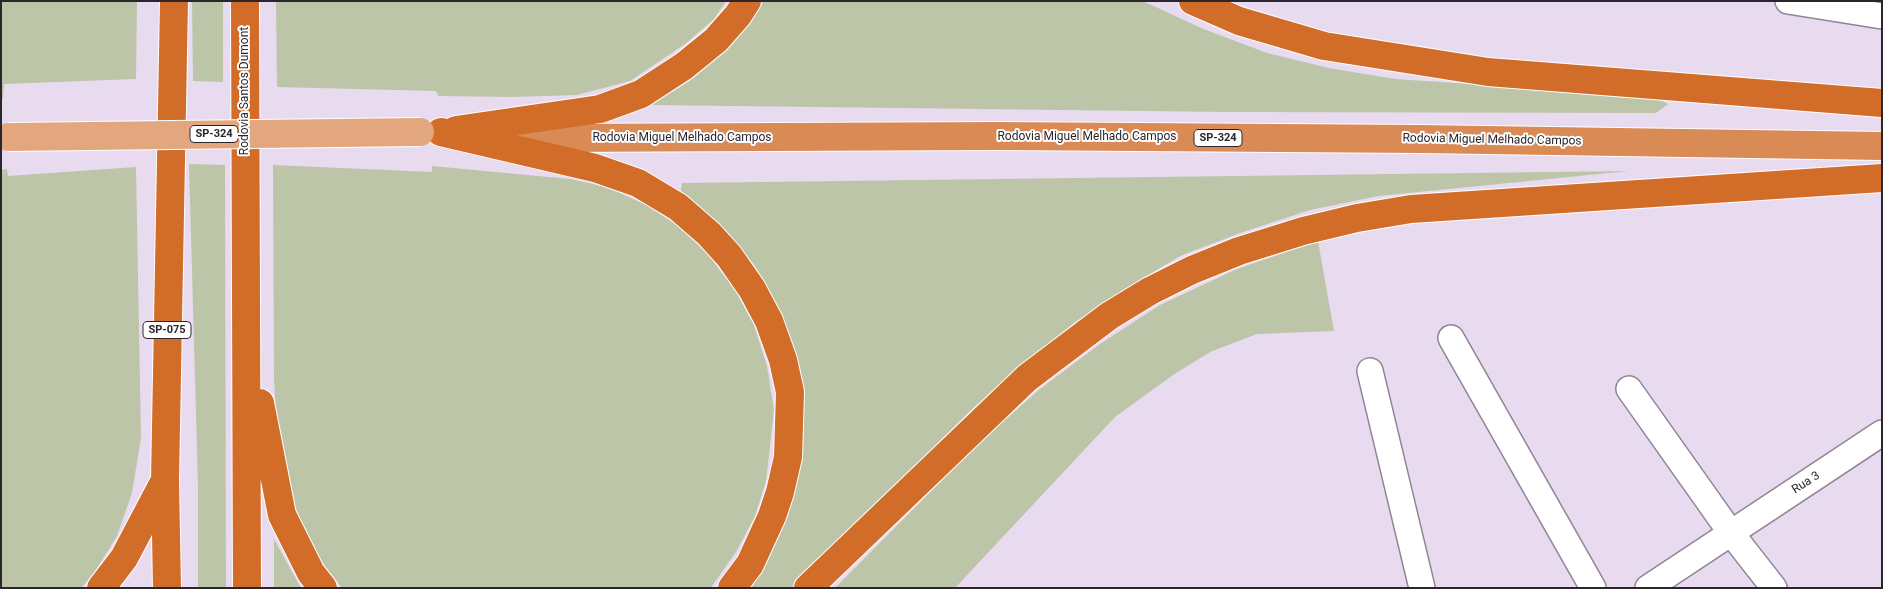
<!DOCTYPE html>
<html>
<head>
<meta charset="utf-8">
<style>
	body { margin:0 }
	#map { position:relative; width:1883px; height:589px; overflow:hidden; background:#e8dbf0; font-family:Roboto,sans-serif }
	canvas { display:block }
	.frame { position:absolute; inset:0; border:2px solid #2b262e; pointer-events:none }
</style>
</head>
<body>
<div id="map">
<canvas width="1883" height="589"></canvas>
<div class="frame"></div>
</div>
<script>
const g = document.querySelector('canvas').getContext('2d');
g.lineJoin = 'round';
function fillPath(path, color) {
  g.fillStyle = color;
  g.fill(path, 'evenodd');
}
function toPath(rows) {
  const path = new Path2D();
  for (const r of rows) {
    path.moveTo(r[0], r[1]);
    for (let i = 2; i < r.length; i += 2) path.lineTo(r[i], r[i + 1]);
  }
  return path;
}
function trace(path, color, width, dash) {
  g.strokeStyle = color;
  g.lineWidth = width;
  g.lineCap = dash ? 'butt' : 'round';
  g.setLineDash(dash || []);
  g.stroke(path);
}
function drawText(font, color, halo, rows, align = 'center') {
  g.font = font + ' Roboto,sans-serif';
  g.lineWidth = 4;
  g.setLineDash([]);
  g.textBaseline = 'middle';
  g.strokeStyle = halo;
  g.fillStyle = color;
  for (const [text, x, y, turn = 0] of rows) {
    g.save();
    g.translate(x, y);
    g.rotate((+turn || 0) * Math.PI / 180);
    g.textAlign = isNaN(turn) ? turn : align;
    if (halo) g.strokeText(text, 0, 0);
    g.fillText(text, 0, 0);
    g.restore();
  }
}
const green = toPath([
	[1,1,137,1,136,79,4,84,3,99,1,99],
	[192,1,223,1,223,82,193,81],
	[276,1,726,1,714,19,685,44,630,81,577,95,512,97,438,96,436,91,277,87],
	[762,1,1143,1,1201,28,1267,53,1329,68,1395,79,1652,96,1668,104,1656,113,1227,112,652,105,691,80,712,62,739,34],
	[189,164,225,165,226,588,198,588,198,487],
	[273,165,432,172,432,166,570,179,607,187,646,205,680,227,709,256,735,290,754,325,767,366,774,410,766,481,755,516,736,552,712,586,710,588,342,588,313,550,295,510,277,427,274,380],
	[136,167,141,438,132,493,117,536,94,573,81,588,1,588,1,170,7,169,8,176],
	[1629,171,1379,196,1310,210,1240,233,1180,256,1122,291,1074,323,1023,364,971,410,792,588,749,588,769,555,788,516,798,475,803,430,801,385,792,342,776,303,755,266,725,229,681,191,682,183],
	[1318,241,1334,331,1257,334,1210,352,1173,375,1115,417,955,588,835,588,981,441,1040,389,1100,344,1160,305,1237,269],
	[274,539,301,588,274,588]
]);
const minor = toPath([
	[1788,1,1882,16],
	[1451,338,1593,588],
	[1370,371,1422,588],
	[1629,389,1731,533,1774,588],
	[1648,588,1882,433]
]);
const trunk = toPath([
	[483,135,554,138,998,136,1420,139,1882,146]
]);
const motorway = toPath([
	[245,1,247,588],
	[1193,1,1239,21,1324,46,1488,72,1882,103],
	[456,130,600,109,641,94,684,66,716,40,738,15,747,1],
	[441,132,595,168,638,183,678,207,709,234,729,256,752,289,769,321,783,360,790,392,788,457,780,492,772,516,750,564,732,588],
	[260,403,282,515,311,573,323,588],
	[101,588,124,558,163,484],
	[167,588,165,480,174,1],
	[808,588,1027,378,1109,316,1150,291,1192,270,1239,251,1303,231,1357,218,1411,209,1882,178]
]);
const primaryBridge = toPath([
	[8,137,420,132]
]);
const shields = [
	[214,134,48],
	[1218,138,48],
	[167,330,48]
];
const shieldNames = [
	["SP-324",214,134],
	["SP-324",1218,138],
	["SP-075",167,330]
];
const streetNames = [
	["Rodovia Santos Dumont",245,91,-90],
	["Rodovia Miguel Melhado Campos",1087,137],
	["Rodovia Miguel Melhado Campos",682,138],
	["Rodovia Miguel Melhado Campos",1492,140,1],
	["Rua 3",1806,483,-33]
];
fillPath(green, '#bdc5a8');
trace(minor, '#918498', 28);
trace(trunk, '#fff', 30);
trace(motorway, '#fff', 30);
trace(minor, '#fff', 25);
trace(trunk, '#da8a54', 28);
trace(motorway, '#d16d29', 28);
trace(primaryBridge, '#fff', 30, []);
trace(primaryBridge, '#e3a77f', 28);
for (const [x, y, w] of shields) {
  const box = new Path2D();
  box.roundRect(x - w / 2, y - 8.5, w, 17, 4);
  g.fillStyle = '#fff';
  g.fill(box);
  trace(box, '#2b262e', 1);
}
drawText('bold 11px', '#2b262e', null, shieldNames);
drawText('12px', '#2b262e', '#fff', streetNames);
</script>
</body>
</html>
